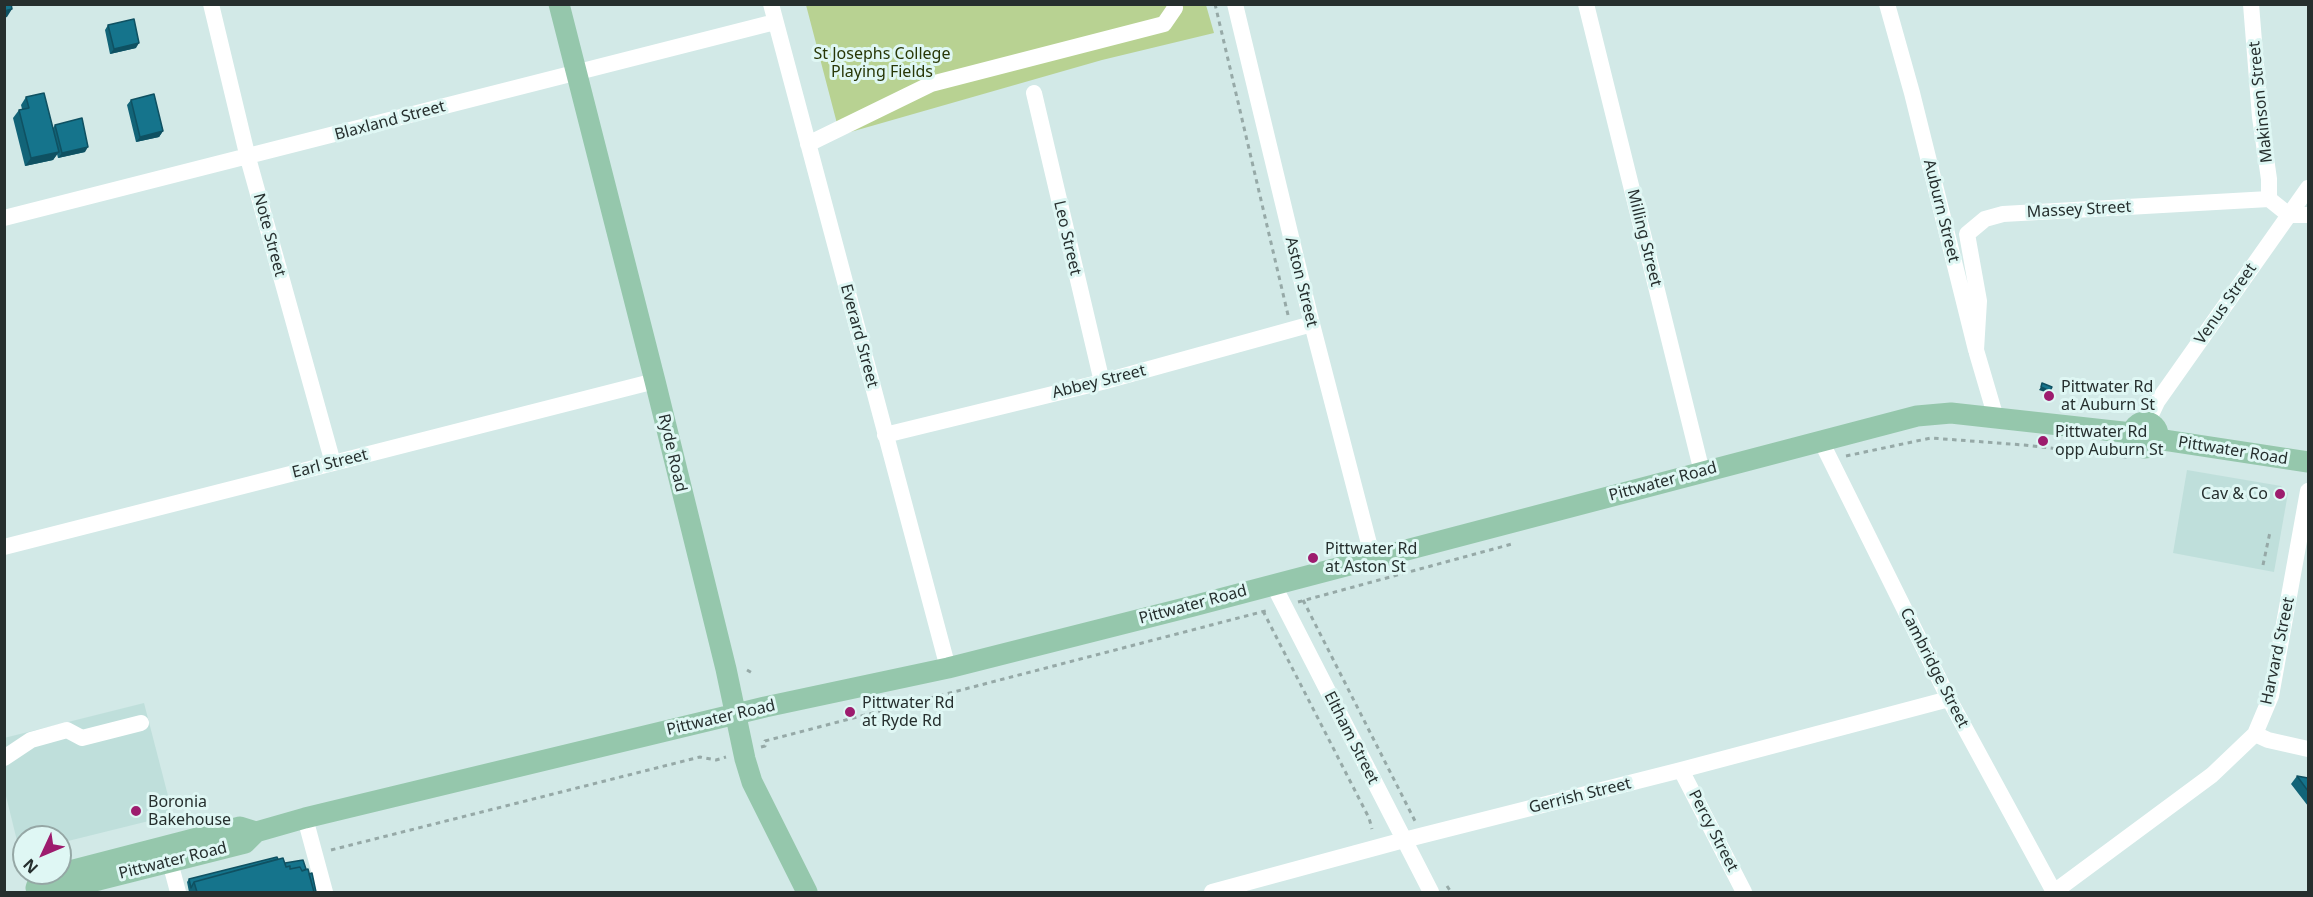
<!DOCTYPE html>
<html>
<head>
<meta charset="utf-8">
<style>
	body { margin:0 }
	#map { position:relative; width:2313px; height:897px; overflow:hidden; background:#d2e9e7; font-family:"Noto Sans",sans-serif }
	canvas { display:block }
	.frame { position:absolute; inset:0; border:6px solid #262f2e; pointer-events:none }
	.north { position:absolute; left:12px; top:825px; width:60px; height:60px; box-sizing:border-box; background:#dff7f4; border:2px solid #95a7a5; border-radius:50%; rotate:226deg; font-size:16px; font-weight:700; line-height:24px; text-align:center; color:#262f2e }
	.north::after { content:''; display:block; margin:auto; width:21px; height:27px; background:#9d1c6e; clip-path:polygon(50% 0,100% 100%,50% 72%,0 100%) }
</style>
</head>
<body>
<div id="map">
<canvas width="2313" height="897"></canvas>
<div class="frame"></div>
<div class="north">N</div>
</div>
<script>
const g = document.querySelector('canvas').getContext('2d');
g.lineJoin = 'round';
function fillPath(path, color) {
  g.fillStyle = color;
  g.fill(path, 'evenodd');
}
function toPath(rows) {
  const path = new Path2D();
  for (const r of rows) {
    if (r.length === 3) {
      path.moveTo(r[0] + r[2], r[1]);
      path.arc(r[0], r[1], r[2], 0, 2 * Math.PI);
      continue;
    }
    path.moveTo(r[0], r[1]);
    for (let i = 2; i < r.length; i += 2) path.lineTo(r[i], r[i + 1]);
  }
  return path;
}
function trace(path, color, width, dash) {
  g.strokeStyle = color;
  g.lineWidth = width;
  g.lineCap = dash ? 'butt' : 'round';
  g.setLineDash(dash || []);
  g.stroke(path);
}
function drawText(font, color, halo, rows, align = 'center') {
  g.font = font + ' "Noto Sans",sans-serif';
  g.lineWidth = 6;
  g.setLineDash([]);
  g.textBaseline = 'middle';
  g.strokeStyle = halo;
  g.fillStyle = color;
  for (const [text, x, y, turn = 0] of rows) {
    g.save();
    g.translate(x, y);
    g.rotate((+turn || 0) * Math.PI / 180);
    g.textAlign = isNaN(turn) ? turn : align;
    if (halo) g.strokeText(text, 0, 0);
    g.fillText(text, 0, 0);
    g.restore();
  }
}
const built = toPath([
	[2187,470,2281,486,2288,493,2274,572,2173,553],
	[144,703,173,815,60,843,60,837,24,837,24,852,20,853,5,792,4,738]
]);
const green = toPath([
	[806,5,1206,5,1214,33,1102,60,840,135]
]);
const path = toPath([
	[1215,4,1288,315],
	[1846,456,1931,438,2024,445,2127,457,2132,452],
	[2263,565,2270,532],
	[1303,600,1415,821],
	[1298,602,1512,544],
	[1263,611,1369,818,1372,829],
	[747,670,754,674],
	[761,747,765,746,765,741,1269,610],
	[331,850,700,757,716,760,726,757],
	[1447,886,1451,892]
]);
const minor = toPath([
	[211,4,248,158,333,463],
	[771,4,948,668],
	[1235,4,1312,324,1373,559],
	[1586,4,1702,472],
	[1887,4,1912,93,1976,350,1996,418],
	[2251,4,2260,117,2269,179,2269,199],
	[1034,93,1102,382],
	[808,144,931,84,1164,24,1175,8,1174,4],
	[4,218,775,22],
	[1976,350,1979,301,1967,234,1985,219,2003,214,2269,199,2289,215,2308,215],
	[2147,423,2157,402,2308,188],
	[885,435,1102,382,1312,324],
	[1821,441,1949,699,2054,892],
	[4,547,655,381],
	[1273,584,1431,892],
	[2255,734,2268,740,2308,749],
	[4,758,31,740,67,730,82,738,141,723],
	[1681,770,1744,892],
	[305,818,325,892],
	[170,862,178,892],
	[1212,892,1404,840,1681,770,1949,699],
	[2054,892,2212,775,2255,734,2271,696,2308,491]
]);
const major = toPath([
	[559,4,655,381,726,669,745,759,752,782,807,892],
	[2145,435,13],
	[2157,439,2308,462],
	[36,888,39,879,240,827,256,832],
	[51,892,245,843,256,832,305,818,765,707,948,668,1193,606,1917,416,1951,413,2132,433]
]);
const wall = toPath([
	[108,25,136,48,110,54,105,30],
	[26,97,53,128,55,125,85,152,58,158,57,154,53,160,25,166,13,118,19,110,22,109,21,105],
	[131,100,163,131,159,137,136,142,127,105],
	[2297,776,2308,778,2308,806,2291,784],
	[278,859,285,863,306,869,316,892,189,892,187,882,189,879]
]);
const shadedWall = toPath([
	[12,9,7,17,4,18,4,11],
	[139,43,136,48,110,54,114,49],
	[163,131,159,137,136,142,140,137],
	[88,147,85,152,58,158,62,153],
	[59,152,53,160,25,166,31,158],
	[2041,387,2050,391,2048,393,2039,390]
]);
const building = toPath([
	[4,4,11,4,12,9,4,11,4,4],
	[134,19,139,43,114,49,108,25,134,19],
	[44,93,59,152,31,158,19,110,29,108,26,97,44,93],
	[154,94,163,131,140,137,131,100,154,94],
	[82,118,88,147,62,153,55,125,82,118],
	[2042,383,2052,387,2050,391,2041,387,2042,383],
	[2297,776,2308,778,2308,791,2297,776],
	[277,857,278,859,194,882,191,888,189,879,277,857],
	[283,858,286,867,290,866,290,869,300,867,302,871,308,869,314,892,197,892,194,882,283,858],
	[303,860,306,869,302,871,300,867,290,869,290,866,286,867,285,863,303,860],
	[312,873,316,892,314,892,309,874,312,873]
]);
const markers = [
	[2049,396,6,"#9d1c6e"],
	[2043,441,6,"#9d1c6e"],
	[2280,494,6,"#9d1c6e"],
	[1313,558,6,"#9d1c6e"],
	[850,712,6,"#9d1c6e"],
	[136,811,6,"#9d1c6e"]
];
const parkNames = [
	["St Josephs College",882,54],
	["Playing Fields",882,72]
];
const streetNames = [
	["Makinson Street",2261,102,-96],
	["Blaxland Street",390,121,-15],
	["Massey Street",2079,210,-3],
	["Auburn Street",1941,211,76],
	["Note Street",269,235,75],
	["Leo Street",1067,238,77],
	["Milling Street",1644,238,76],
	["Aston Street",1301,282,76],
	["Venus Street",2226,304,-55],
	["Everard Street",859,336,75],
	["Abbey Street",1099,382,-14],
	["Pittwater Road",2233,451,9],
	["Ryde Road",672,453,77],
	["Earl Street",330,464,-14],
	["Pittwater Road",1663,482,-15],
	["Pittwater Road",1193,605,-15],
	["Harvard Street",2278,651,-78],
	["Cambridge Street",1934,668,63],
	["Pittwater Road",721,718,-13],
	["Eltham Street",1351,738,63],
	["Gerrish Street",1580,796,-14],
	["Percy Street",1713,831,63],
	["Pittwater Road",173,861,-14]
];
const poiNames = [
	["Pittwater Rd",2061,387],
	["at Auburn St",2061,405],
	["Pittwater Rd",2055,432],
	["opp Auburn St",2055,450],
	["Cav & Co",2268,494,"right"],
	["Pittwater Rd",1325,549],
	["at Aston St",1325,567],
	["Pittwater Rd",862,703],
	["at Ryde Rd",862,721],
	["Boronia",148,802],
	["Bakehouse",148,820]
];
fillPath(built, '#bfdfdb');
fillPath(green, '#b8d292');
trace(path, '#96a9a7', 3, [4.5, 4.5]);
trace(minor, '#fff', 16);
trace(major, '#95c7ac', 21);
fillPath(wall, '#126478');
fillPath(shadedWall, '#0f5162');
fillPath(building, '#15748c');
trace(building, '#0f5162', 1.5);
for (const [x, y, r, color] of markers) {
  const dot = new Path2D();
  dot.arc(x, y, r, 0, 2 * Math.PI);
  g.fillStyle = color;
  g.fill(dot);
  trace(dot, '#dff7f4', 2);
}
drawText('16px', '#283707', '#dff7f4', parkNames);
drawText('16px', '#262f2e', '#dff7f4', streetNames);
drawText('16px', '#262f2e', '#dff7f4', poiNames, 'left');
</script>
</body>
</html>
